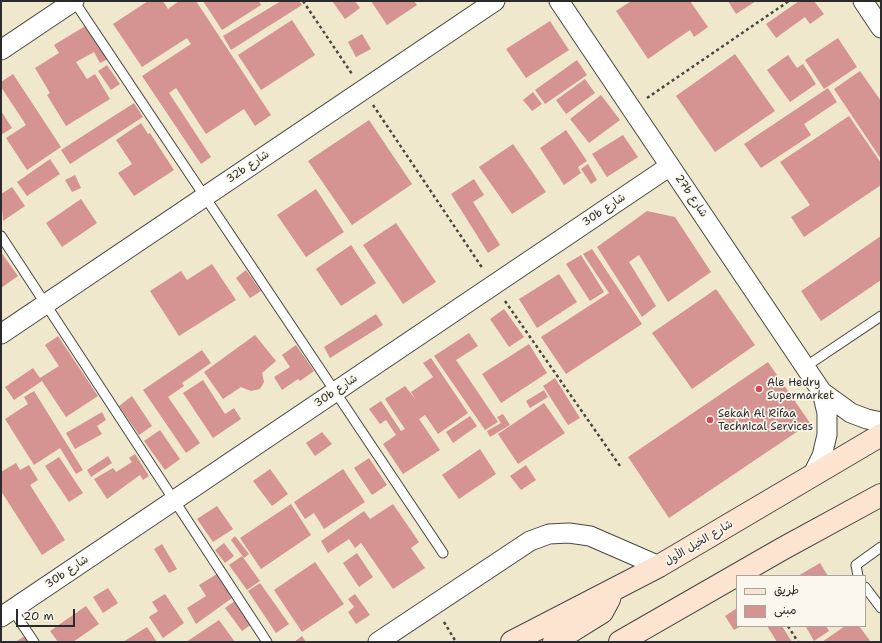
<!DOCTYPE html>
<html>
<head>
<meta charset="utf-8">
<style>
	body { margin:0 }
	#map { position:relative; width:882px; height:643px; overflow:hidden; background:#f0e8cc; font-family:"Shantell Sans","Playpen Sans Arabic",sans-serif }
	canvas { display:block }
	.frame { position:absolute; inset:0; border:2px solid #2b2b2b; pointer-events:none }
	.legend { position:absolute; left:736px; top:575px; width:130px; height:52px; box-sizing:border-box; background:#fbf7ec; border:1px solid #a8a59f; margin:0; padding:5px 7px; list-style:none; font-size:12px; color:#2b2b2b }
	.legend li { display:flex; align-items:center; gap:8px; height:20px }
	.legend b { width:20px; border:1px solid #a8a59f }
	.scale { position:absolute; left:16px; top:609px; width:59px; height:18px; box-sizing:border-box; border:2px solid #2b2b2b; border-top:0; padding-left:5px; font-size:12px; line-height:14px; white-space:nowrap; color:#2b2b2b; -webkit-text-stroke:3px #fbf7ec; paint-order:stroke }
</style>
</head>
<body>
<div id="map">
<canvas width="882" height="643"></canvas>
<div class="frame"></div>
<ul class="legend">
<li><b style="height:5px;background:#fde4d1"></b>طريق</li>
<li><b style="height:11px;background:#d59392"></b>مبنى</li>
</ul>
<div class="scale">20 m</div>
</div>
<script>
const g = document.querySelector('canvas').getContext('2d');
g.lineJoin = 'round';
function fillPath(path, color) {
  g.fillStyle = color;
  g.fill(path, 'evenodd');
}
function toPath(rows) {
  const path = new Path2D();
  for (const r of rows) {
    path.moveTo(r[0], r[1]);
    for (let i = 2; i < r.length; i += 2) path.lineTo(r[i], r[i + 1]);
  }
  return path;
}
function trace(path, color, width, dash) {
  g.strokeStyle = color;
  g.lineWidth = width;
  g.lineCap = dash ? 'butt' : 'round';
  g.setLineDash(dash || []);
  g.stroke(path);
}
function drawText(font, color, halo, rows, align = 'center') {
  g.font = font + ' "Shantell Sans","Playpen Sans Arabic",sans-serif';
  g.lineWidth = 3.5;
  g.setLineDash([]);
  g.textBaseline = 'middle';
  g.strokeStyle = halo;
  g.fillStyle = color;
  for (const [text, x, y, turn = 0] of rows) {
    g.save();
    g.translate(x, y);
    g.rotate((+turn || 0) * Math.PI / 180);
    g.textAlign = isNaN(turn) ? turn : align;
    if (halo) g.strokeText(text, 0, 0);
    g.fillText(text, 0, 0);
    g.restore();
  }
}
const building = toPath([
	[148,1,163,1,168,9,179,1,196,1,271,115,255,126,244,109,206,134,176,88,169,93,211,157,201,164,142,76,191,44,187,38,142,67,113,24],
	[203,1,259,1,261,5,222,30],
	[281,1,299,1,302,5,231,50,223,36],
	[332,1,355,1,360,8,345,19],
	[371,1,414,1,417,5,387,25],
	[631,1,690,1,708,27,694,37,690,30,648,59,616,11],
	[728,1,756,1,736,14],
	[799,1,814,1,824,14,810,24,805,17,776,38,766,24],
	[292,20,315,55,261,90,238,55],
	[550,21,569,50,526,78,506,49],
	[87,25,108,59,100,63,94,52,76,62,87,79,95,74,110,99,66,126,47,95,50,93,35,68,59,53,54,45],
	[362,34,371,49,356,57,348,42],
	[838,38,857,67,824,89,805,60],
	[735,54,775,111,715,152,676,96],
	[788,55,797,68,803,64,816,84,790,102,767,70],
	[577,60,587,75,545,104,535,90],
	[107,65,120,84,111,90,98,71],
	[860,71,881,101,881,159,834,89],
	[13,74,61,147,27,170,6,138,26,125,1,87,1,82],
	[585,79,595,93,566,114,556,100],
	[828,88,837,102,804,124,811,135,761,168,744,144],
	[533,92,542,104,532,111,523,100],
	[601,95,620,120,589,143,570,119],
	[134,103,143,117,70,164,61,150],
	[1,111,12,128,1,135],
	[849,116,881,163,881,185,804,237,791,217,810,205,780,162],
	[369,120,412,184,352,225,308,161],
	[141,123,148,134,150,133,174,170,134,196,118,173,132,164,116,140],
	[566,130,587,161,578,167,581,173,564,185,540,148],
	[623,135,638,157,607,177,592,154],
	[513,144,546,192,512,214,479,167],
	[50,159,60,174,27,196,17,182],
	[588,164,597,180,591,184,581,169],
	[75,175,81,188,72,192,65,180],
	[474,179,484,195,473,202,500,245,488,253,451,194],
	[12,187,25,206,3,221,1,194],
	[316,189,344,232,306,257,277,215],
	[81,199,97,223,62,247,46,223],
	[647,211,675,217,711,272,668,302,639,255,629,262,656,306,642,317,597,247],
	[396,223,436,282,403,304,363,245],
	[881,236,881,280,821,321,801,291],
	[351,245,376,283,341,306,316,269],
	[592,249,642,324,566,374,541,337,609,293,583,254],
	[1,252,18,276,1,288],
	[581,255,604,292,590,301,566,264],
	[212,264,236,300,179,336,150,291,181,271,187,280],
	[246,270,261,291,250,298,236,278],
	[559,274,577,302,537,328,519,299],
	[716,289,755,345,692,389,652,333],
	[504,309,524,337,509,347,490,319],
	[376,314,383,325,330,358,324,347],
	[469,333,478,346,456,360,498,422,485,430,434,356],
	[255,335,276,361,262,373,264,382,260,389,251,391,241,387,223,399,204,372],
	[58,336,98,396,66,417,42,381,14,400,5,387,33,368,40,378,59,366,45,345],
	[529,344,547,373,501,403,482,374],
	[296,345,314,371,300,381,298,379,282,390,274,377,290,367,282,355],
	[202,350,211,363,182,383,184,386,168,397,200,443,186,453,143,390],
	[431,358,468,413,438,434,425,415,419,419,440,450,403,474,383,444,396,435,386,420,380,424,369,409,381,401,401,431,405,429,385,399,405,386,416,400,411,392,433,377,423,363],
	[768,362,810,423,669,518,628,457],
	[555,378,580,418,568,425,543,386],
	[203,380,225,414,234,408,241,419,213,438,183,393],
	[544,390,548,397,530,408,526,401],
	[34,391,83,470,76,474,60,448,34,465,5,419,28,404,24,397],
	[132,396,152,426,139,435,119,406],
	[544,403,565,433,518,464,498,434],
	[102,412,106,420,97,426,102,434,75,449,66,433],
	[503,414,510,425,490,437,487,431,501,423,497,417],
	[470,416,477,426,453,443,446,432],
	[160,430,180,459,165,470,144,441],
	[322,432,332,444,315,456,306,443],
	[480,449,496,474,459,499,442,475],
	[135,454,149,476,143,480,140,475,107,499,94,479,113,468,116,472,132,462,129,458],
	[108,456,112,463,91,477,87,470],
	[59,457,83,493,69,502,45,466],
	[369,458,387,485,372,495,354,468],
	[16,463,20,470,29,465,38,480,30,485,65,540,42,555,1,491,1,472],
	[526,465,536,480,521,490,510,476],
	[270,469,288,494,272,506,253,481],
	[343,469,365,502,324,529,314,513,305,519,294,502],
	[291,504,311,535,261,569,240,538],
	[393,504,419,542,411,548,425,568,393,589,361,543,355,548,349,539,328,553,321,541,364,511,370,519],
	[217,506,233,529,213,542,197,519],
	[235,536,249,554,244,558,231,540],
	[224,543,234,556,225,563,215,550],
	[162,544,177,569,169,573,154,549],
	[357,553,373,577,359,587,343,563],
	[242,556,260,581,247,590,229,565],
	[315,562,344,604,302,632,274,590],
	[820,563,828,576,798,576],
	[217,574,232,598,196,624,187,608,206,596,199,585],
	[260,583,289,624,276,633,248,591],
	[108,588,118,603,103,613,93,597],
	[165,594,184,623,163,638,149,617,158,611,152,602],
	[355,594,370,615,356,624,348,612,354,607,348,599],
	[236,600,252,624,242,631,225,608],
	[86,606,99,624,73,642,58,642,50,631],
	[737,608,737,626,741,626,734,630,725,616],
	[219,620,235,642,186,642],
	[767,626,782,626,792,642,777,642],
	[808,626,826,626,829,631,814,641,806,627],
	[845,626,859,626,871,642,822,642],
	[147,627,157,642,123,642],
	[25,636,29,642,15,642],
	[302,636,306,642,294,642]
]);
const path = toPath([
	[303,1,352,74],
	[647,98,789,1],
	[373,105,483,269],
	[505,301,620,466],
	[444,622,456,642],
	[788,626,798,642]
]);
const service = toPath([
	[74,1,443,553],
	[1,236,267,642],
	[805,367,881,316],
	[858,576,856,565,881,547],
	[865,587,881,608],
	[12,609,34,642]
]);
const minor = toPath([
	[559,1,822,392,851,413,867,419,881,422],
	[863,1,881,28],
	[1,50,74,1],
	[1,334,495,1],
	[812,476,822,456,827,435,827,413,822,392],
	[1,617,670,166],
	[378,642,530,541,549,534,569,533,590,536,659,566]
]);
const secondary = toPath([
	[512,642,659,566,881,435],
	[554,642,602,612,609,599,611,592],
	[620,642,782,549,881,495]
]);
const markers = [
	[759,389,4,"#d1495b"],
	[710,420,4,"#d1495b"]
];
const streetNames = [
	["32b شارع",248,167,-34],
	["27b شارع",691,196,56],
	["30b شارع",604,210,-34],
	["30b شارع",336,391,-34],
	["شارع الخيل الأول",699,543,-31],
	["30b شارع",67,572,-34]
];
const poiNames = [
	["Ale Hedry",767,383],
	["Supermarket",767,396],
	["Sekah Al Rifaa",718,414],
	["Technical Services",718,427]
];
fillPath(building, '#d59392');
trace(service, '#494743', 11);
trace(minor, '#494743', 21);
trace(secondary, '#494743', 24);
trace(path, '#494743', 2.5, [3, 3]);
trace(service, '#fff', 9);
trace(minor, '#fff', 19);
trace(secondary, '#fde4d1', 22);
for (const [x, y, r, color] of markers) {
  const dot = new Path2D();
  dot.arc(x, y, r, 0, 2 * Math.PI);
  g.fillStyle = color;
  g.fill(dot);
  trace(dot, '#fbf7ec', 1.5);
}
drawText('11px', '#2b2b2b', '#fbf7ec', streetNames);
drawText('11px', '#2b2b2b', '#fbf7ec', poiNames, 'left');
</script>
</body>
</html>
